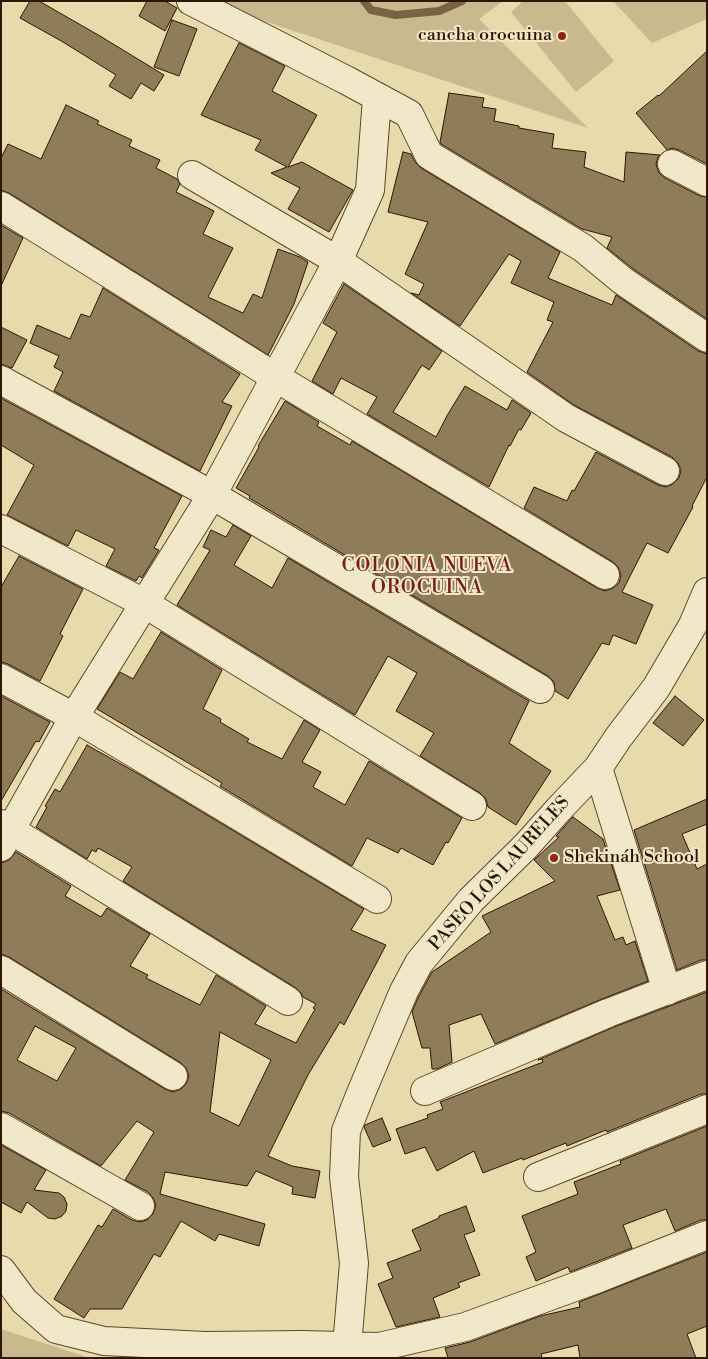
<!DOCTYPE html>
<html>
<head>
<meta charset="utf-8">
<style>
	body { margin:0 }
	#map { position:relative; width:708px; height:1359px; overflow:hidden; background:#e8dbab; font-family:"Libre Bodoni",serif }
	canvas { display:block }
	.frame { position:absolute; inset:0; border:2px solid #2e1601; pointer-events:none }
</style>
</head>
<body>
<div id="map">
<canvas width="708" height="1359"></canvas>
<div class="frame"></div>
</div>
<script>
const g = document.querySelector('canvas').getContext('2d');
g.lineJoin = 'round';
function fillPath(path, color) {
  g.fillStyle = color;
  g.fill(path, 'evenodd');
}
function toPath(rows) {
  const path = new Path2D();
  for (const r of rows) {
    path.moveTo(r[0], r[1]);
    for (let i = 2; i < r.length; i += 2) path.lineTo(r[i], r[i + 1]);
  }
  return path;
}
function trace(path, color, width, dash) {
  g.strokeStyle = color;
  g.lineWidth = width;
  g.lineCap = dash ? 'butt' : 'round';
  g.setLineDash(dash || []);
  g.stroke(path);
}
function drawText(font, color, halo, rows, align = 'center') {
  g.font = font + ' "Libre Bodoni",serif';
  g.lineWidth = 4;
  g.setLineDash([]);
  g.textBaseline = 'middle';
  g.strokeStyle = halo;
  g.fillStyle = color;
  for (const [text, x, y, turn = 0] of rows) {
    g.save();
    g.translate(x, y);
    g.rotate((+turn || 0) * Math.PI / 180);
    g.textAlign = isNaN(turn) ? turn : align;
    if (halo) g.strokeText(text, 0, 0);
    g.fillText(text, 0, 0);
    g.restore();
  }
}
const green = toPath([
	[203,1,503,1,479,19,588,128],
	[523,1,565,1,614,61,576,92,511,12],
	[613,1,707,1,707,19,652,43],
	[1,1329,90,1358,1,1358]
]);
const stream = toPath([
	[364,1,371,10,396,15,439,11,462,1]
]);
const building = toPath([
	[30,1,39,1,100,36,164,75,154,91,141,83,131,99,109,86,116,75,63,42,20,18,30,1],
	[147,1,165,1,177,8,165,31,139,16,147,1],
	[172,20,197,29,179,76,154,67,172,20],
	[239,43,285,66,272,91,317,115,288,167,302,162,353,190,329,232,288,209,300,188,271,173,287,167,255,150,261,140,201,115,239,43],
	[707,51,707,164,679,150,672,148,667,150,636,113,658,95,659,96,707,51],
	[449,93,484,98,482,107,496,109,494,121,519,126,519,128,554,134,552,148,586,152,584,167,624,182,626,152,660,155,658,157,656,164,659,173,665,178,700,196,707,197,707,319,632,268,607,248,612,237,582,229,441,144,440,142,449,93],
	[66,105,99,121,97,124,132,140,129,146,160,160,156,168,177,179,180,184,176,192,214,211,203,234,233,248,208,297,243,313,253,294,262,298,278,249,300,257,308,262,294,304,268,355,9,193,1,190,1,158,8,144,41,159,66,105],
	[403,152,411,154,415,162,421,168,560,252,548,278,612,305,616,295,698,351,707,354,707,477,692,506,693,507,668,553,647,543,622,592,653,605,636,644,613,635,609,645,602,643,568,699,555,691,554,682,548,676,249,498,250,496,236,488,259,447,258,446,285,401,319,422,317,426,350,445,352,441,597,588,605,591,613,588,619,583,621,575,618,567,613,562,524,508,534,487,567,501,572,490,574,491,596,452,658,485,666,487,673,484,679,478,681,470,678,463,672,457,574,405,527,372,553,322,547,320,554,302,511,283,521,261,509,254,460,326,411,293,419,295,424,284,405,274,428,222,388,212,403,152],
	[1,225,23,238,1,286,1,225],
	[344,284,442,351,429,370,422,365,393,412,436,437,448,414,465,386,507,410,512,400,531,413,521,430,519,429,510,446,509,445,489,487,367,414,377,397,341,378,333,394,312,381,337,332,323,323,344,284],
	[103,288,240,374,222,402,232,406,200,471,54,391,63,372,54,367,59,356,30,343,37,325,70,339,81,314,90,317,103,288],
	[1,327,27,340,12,368,1,364,1,327],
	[1,398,182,496,154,548,159,550,142,578,139,576,136,581,106,566,115,549,76,530,68,546,7,515,34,465,1,445,1,398],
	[233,525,251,536,234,565,272,588,288,558,529,701,509,743,551,771,516,825,488,807,486,799,480,793,420,756,434,733,396,711,417,673,388,656,355,715,177,605,210,550,203,547,211,530,226,537,233,525],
	[19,556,83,589,60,634,63,636,40,681,8,664,1,662,1,587,19,556],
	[161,632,222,670,203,709,221,719,220,722,249,739,247,742,282,759,304,720,320,730,302,762,321,772,313,787,345,805,369,761,462,818,448,843,446,842,433,865,401,848,398,853,367,838,352,866,220,786,222,783,97,709,120,672,133,679,161,632],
	[1,696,50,722,39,742,36,741,1,801,1,696],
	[675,696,704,720,683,746,653,723,675,696],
	[87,745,142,776,364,909,351,930,386,945,344,1025,340,1022,308,1075,268,1156,292,1166,320,1171,315,1198,292,1194,293,1187,256,1171,247,1186,165,1172,160,1194,265,1224,259,1246,219,1234,215,1241,181,1221,160,1257,154,1254,122,1309,90,1309,84,1318,54,1299,98,1225,102,1227,113,1209,132,1220,140,1222,147,1220,153,1214,156,1205,153,1198,148,1192,125,1180,154,1132,137,1121,101,1166,9,1113,1,1111,1,989,165,1089,173,1092,181,1089,186,1084,189,1076,186,1068,181,1063,9,957,1,954,1,863,9,860,16,852,71,886,65,896,101,917,107,908,150,934,130,966,148,975,146,978,200,1005,216,975,266,1006,255,1024,296,1043,315,1009,313,1008,316,1004,303,997,301,993,296,988,123,881,132,867,98,848,96,852,92,850,87,859,36,827,47,807,45,806,55,789,60,792,87,745],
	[35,1026,76,1048,57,1081,17,1060,35,1026],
	[220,1032,271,1060,239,1126,210,1112,220,1032],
	[707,799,707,824,682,834,697,869,707,864,707,960,701,960,677,970,634,830,707,799],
	[573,817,603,839,620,890,597,896,615,940,623,937,626,945,635,941,648,981,602,999,495,1044,481,1014,449,1025,452,1062,437,1069,432,1069,430,1048,422,1048,412,1012,418,998,432,972,491,932,482,916,555,881,534,860,559,837,556,836,573,817],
	[707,992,707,1094,701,1094,607,1132,606,1130,567,1146,566,1143,523,1160,522,1158,483,1173,474,1151,437,1171,425,1147,405,1154,396,1129,428,1118,427,1115,443,1109,440,1102,543,1062,542,1059,538,1060,614,1027,707,992],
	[382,1118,391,1140,373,1147,364,1127,365,1125,382,1118],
	[707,1126,707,1220,701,1220,675,1231,666,1209,623,1225,632,1248,570,1272,568,1267,536,1281,526,1257,536,1252,522,1216,578,1194,574,1182,621,1164,620,1161,707,1126],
	[1,1145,46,1170,34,1190,59,1193,64,1197,67,1204,66,1211,62,1216,55,1219,48,1218,27,1202,21,1213,1,1202,1,1145],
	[466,1206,475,1231,464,1235,480,1275,458,1283,460,1287,433,1298,440,1317,396,1327,378,1284,393,1278,387,1263,421,1250,412,1230,439,1218,439,1216,466,1206],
	[707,1252,707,1326,687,1334,696,1358,580,1358,578,1345,541,1354,542,1358,448,1358,445,1348,470,1342,540,1316,580,1307,579,1302,707,1252]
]);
const minor = toPath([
	[191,1,346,80,409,114,429,155,583,248,623,281,707,338],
	[672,164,707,182],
	[192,175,338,261,566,418,665,471],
	[1,206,275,377,605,575],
	[1,380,212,495,540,689],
	[1,529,144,603,472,806],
	[1,678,74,717,377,899],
	[598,768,667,991],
	[1,824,288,1001],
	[1,847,74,717,212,495,338,261,370,190,377,98],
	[1,970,173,1076],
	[425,1091,608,1013,707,975],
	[1,1127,140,1206],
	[538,1177,707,1109],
	[1,1270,24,1301,56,1329,104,1341,205,1346,302,1345,379,1347,465,1327,599,1278,707,1235],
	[346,1358,354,1263,344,1177,346,1131,361,1093,404,991,419,963,471,900,526,846,559,809,598,768,618,738,656,688,693,625,707,592]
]);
const markers = [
	[562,36,5,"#8f2418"],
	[554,858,5,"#8f2418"]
];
const poiNames = [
	["cancha orocuina",552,36],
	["Shekináh School",564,858,"left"]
];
const streetNames = [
	["PASEO LOS LAURELES",500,874,-48]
];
const neighbourhoodNames = [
	["COLONIA NUEVA",427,566],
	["OROCUINA",427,588]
];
fillPath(green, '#c8ba8e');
trace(stream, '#786444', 8);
fillPath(building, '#8f7c59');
trace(building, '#2e1601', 1);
trace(minor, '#5c472c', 30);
trace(minor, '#f0e8c8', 28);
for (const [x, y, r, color] of markers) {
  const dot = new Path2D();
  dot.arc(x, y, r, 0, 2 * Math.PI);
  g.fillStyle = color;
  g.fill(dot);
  trace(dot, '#f0e8c8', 2);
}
drawText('18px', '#2e1601', '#f0e8c8', poiNames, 'right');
drawText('18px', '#2e1601', '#f0e8c8', streetNames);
g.letterSpacing = '1px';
drawText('19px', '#7a1f14', '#f0e8c8', neighbourhoodNames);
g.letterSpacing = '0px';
</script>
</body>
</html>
